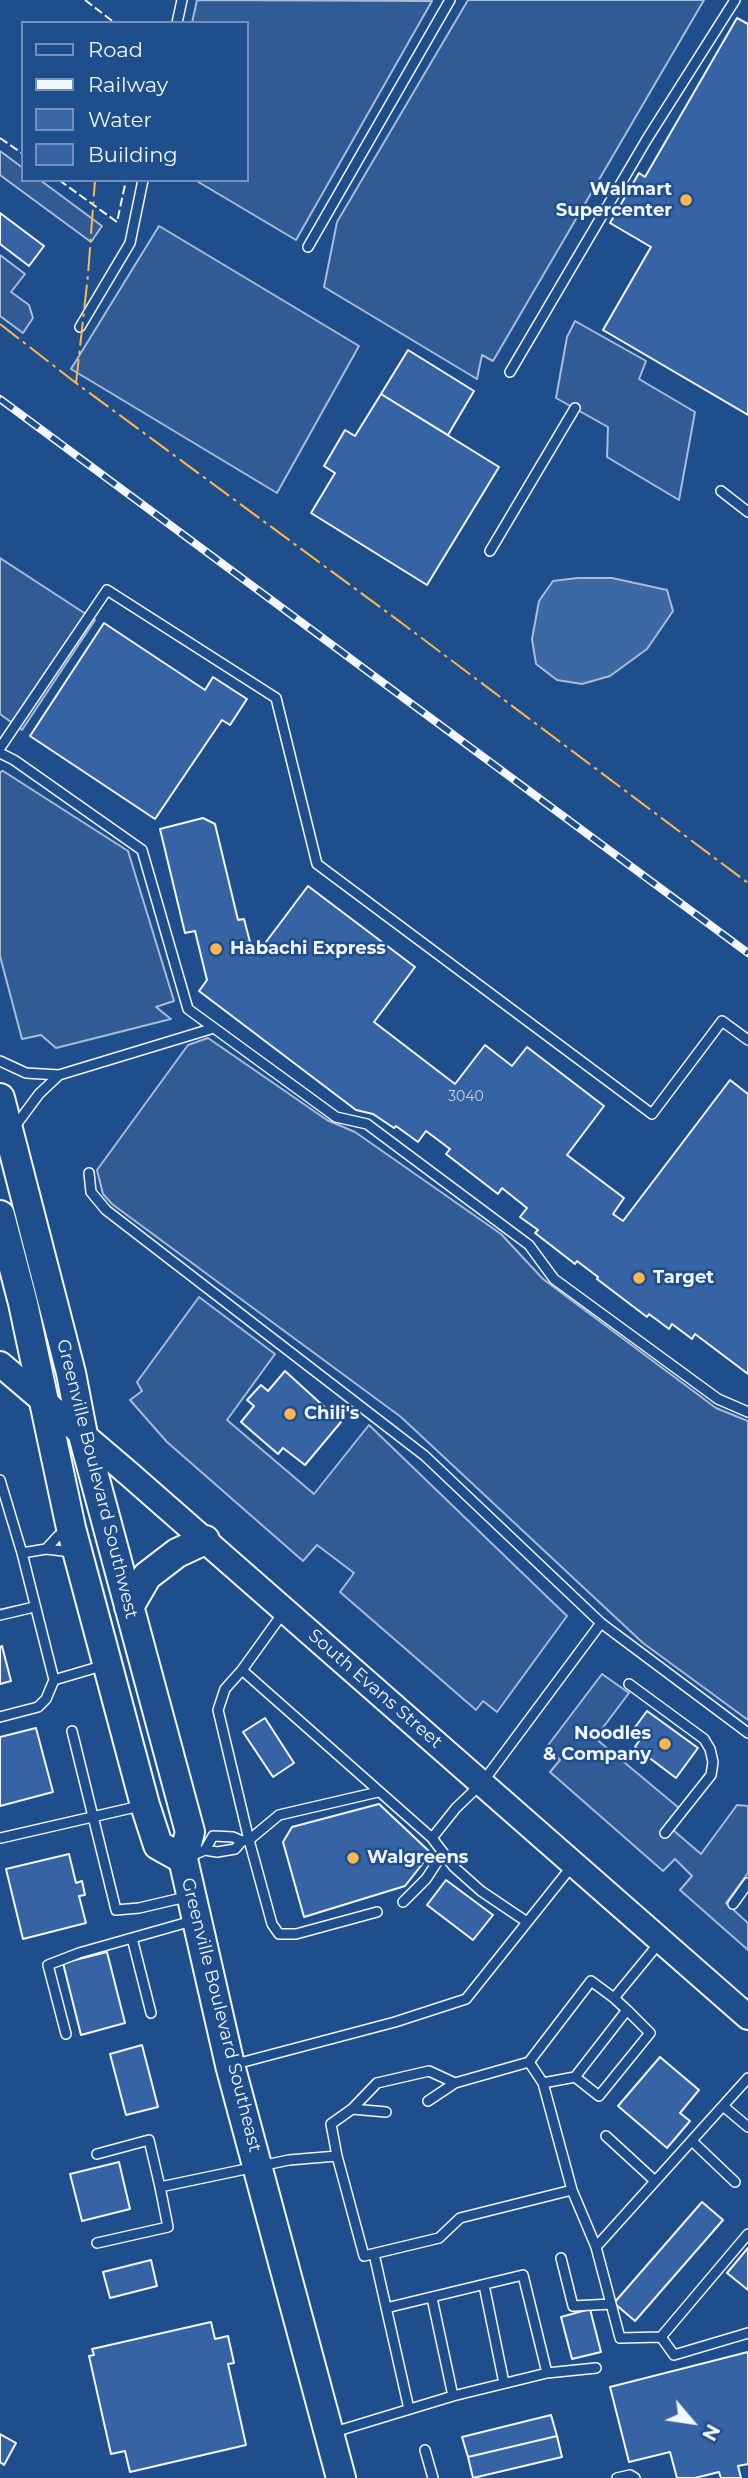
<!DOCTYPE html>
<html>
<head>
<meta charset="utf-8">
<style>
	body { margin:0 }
	#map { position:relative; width:748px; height:2478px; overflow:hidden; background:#1f4e8c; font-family:Montserrat,sans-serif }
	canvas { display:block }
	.legend { position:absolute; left:21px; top:21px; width:228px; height:161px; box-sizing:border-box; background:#1f4e8c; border:2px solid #7391ba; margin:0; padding:9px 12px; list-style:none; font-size:21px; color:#f2f6ff }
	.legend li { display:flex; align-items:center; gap:14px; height:35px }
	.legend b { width:35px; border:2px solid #7391ba }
	.north { position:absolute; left:657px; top:2387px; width:70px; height:70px; -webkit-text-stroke:5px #1f4e8c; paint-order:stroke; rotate:119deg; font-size:19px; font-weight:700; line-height:28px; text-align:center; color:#f2f6ff }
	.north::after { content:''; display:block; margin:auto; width:24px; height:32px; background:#f2f6ff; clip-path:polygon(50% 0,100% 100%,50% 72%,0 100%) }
</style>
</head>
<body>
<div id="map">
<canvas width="748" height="2478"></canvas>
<ul class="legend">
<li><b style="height:9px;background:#1f4e8c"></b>Road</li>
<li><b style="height:9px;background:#f2f6ff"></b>Railway</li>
<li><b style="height:19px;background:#3b69a3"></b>Water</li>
<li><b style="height:19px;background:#3563a3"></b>Building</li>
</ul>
<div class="north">N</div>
</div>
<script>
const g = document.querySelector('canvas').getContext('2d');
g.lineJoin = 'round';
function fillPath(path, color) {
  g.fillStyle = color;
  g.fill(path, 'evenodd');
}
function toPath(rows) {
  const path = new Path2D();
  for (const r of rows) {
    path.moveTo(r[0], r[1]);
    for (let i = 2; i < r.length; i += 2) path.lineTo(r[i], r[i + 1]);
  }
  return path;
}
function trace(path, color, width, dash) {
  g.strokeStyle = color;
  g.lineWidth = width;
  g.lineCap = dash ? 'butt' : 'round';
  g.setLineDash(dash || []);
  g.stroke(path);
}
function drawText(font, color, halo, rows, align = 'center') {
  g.font = font + ' Montserrat,sans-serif';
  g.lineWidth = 5;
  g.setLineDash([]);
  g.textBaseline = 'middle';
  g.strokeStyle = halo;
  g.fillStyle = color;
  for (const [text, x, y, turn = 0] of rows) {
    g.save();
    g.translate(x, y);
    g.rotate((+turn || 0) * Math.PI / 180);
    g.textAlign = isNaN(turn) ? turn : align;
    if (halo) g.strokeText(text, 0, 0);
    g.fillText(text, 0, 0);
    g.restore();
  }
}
const parking = toPath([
	[197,0,432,1,296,240,195,180,247,180,247,23,192,23,197,0],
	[468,0,704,0,493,361,482,355,477,379,324,287,337,222,468,0],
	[0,151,23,168,23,180,40,180,102,226,91,242,0,175,0,151],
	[159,226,359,346,277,493,71,369,159,226],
	[0,255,25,274,11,292,29,305,33,318,23,333,0,316,0,255],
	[575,321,646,361,639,379,695,412,679,500,607,457,608,427,556,398,567,337,575,321],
	[0,558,95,620,22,730,0,714,0,558],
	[3,771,128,851,174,1001,156,1007,171,1019,56,1048,41,1035,22,1039,0,956,0,772,3,771],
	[208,1038,327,1120,355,1132,501,1234,543,1279,716,1408,748,1421,748,1720,643,1643,401,1417,112,1204,103,1194,97,1170,188,1045,208,1038],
	[199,1297,275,1354,227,1420,314,1494,369,1425,567,1616,497,1712,483,1701,476,1710,340,1592,354,1573,317,1545,303,1561,167,1442,130,1400,142,1391,137,1382,199,1297],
	[602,1674,629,1693,595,1738,679,1808,666,1824,701,1854,737,1805,748,1806,748,1873,726,1903,748,1923,748,1950,680,1890,692,1876,675,1859,663,1871,550,1772,560,1760,546,1748,602,1674]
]);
const water = toPath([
	[577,578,612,578,667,590,673,611,647,649,610,676,582,684,557,680,536,664,532,639,539,601,553,581,577,578]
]);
const building = toPath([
	[737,18,748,24,748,415,603,330,651,247,610,223,639,173,645,177,737,18],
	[0,213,44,246,29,266,0,244,0,213],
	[408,350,474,391,448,435,381,394,408,350],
	[381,394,499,467,427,585,311,513,335,473,324,466,345,430,355,436,381,394],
	[104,623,205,690,213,677,247,699,230,725,222,720,155,819,30,736,104,623],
	[203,818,215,824,238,920,244,919,250,942,260,950,308,886,415,967,374,1022,455,1084,485,1045,512,1066,527,1047,604,1106,567,1155,624,1198,613,1214,623,1221,730,1080,748,1094,748,1374,695,1334,692,1339,672,1324,669,1329,649,1314,647,1317,597,1279,598,1277,577,1261,575,1264,535,1233,538,1230,520,1217,527,1208,502,1188,498,1194,446,1154,450,1149,426,1131,418,1142,396,1126,394,1128,373,1114,356,1110,199,991,207,980,195,931,185,933,160,829,203,818],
	[285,1371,341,1422,305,1465,283,1448,278,1454,241,1422,254,1406,247,1400,261,1385,268,1391,285,1371],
	[2,1646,11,1681,0,1684,0,1647,2,1646],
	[647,1711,698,1748,676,1778,635,1747,639,1741,630,1734,647,1711],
	[265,1718,294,1763,273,1777,243,1732,265,1718],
	[36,1728,53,1792,0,1806,0,1737,36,1728],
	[379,1804,431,1853,405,1886,304,1917,283,1842,292,1827,379,1804],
	[69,1854,76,1883,82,1881,85,1895,79,1896,86,1923,23,1939,6,1869,69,1854],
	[446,1880,493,1915,473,1940,427,1905,446,1880],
	[107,1952,125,2023,81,2035,63,1963,107,1952],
	[142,2045,158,2107,126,2115,110,2054,142,2045],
	[660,2057,699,2090,680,2113,690,2121,667,2148,618,2106,660,2057],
	[119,2162,130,2209,82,2221,70,2174,119,2162],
	[702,2202,723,2220,635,2321,614,2303,702,2202],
	[748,2248,748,2290,727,2273,748,2248],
	[151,2260,157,2286,110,2298,103,2272,151,2260],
	[590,2309,601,2352,572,2359,561,2317,590,2309],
	[211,2322,215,2339,228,2336,234,2363,228,2364,246,2445,130,2472,125,2451,111,2454,89,2356,94,2355,92,2349,211,2322],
	[748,2352,748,2464,738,2466,741,2478,721,2478,719,2472,695,2478,677,2478,670,2452,629,2462,610,2387,748,2352],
	[551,2415,557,2436,468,2457,462,2437,551,2415],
	[0,2434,16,2443,4,2465,0,2462,0,2434],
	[557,2436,562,2457,473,2478,468,2457,557,2436]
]);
const service = toPath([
	[177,23,182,0],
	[308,247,450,0],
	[80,327,130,243,143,180],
	[510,372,647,139,735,0],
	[721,491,748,512],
	[490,551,575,408],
	[0,748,107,590,276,698,317,864,652,1114,722,1021,748,1040],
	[0,753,14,760,142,850,188,1009,336,1117,367,1124,387,1139,529,1245,554,1279,718,1399,748,1412],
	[0,1061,26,1073,59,1075,214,1028],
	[13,1129,39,1094,59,1075],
	[89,1173,91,1192,106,1210,425,1456,601,1623,748,1733],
	[0,1480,22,1553,46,1549,72,1552],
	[46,1549,58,1536,68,1530],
	[22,1553,54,1680,105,1665],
	[283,1613,242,1670,432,1838],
	[0,1615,34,1607],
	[242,1670,225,1689,218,1710,249,1840,279,1815,378,1792],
	[629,1684,704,1739,710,1749,713,1762,711,1775,665,1833],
	[0,1717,38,1707,46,1699,54,1680],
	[72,1731,116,1910,139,1908,186,1897],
	[1,1838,140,1806],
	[205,1850,213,1836,233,1837,242,1841,249,1840,272,1924,279,1934,296,1934,377,1912],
	[188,1857,205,1850,217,1852,235,1849,242,1841],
	[403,1902,426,1879,443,1853],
	[733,1904,748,1883],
	[527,1922,481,1891,454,1867,432,1838,456,1808,482,1783,601,1623],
	[132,1938,151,2013],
	[66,2034,48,1965,79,1953,192,1921],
	[529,2062,591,1981,614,1998],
	[232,2065,395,2022,466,1999,572,1866],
	[575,2077,599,2096,650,2033,627,2010],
	[543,2083,575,2077,627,2010,614,1998,660,1942],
	[723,2106,748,2127],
	[352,2109,377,2083,429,2071,455,2083],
	[606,2136,655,2181],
	[692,2141,735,2182],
	[97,2154,149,2140,160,2187],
	[337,2156,331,2124,352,2109,386,2112],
	[572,2190,596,2247,748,2078],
	[748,2234,661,2337,674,2355,748,2333],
	[97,2243,168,2227,160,2187,289,2160,337,2156,364,2256,439,2238,460,2218,572,2190,543,2083,529,2062,455,2083,428,2101],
	[596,2247,620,2338,661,2337],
	[374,2254,409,2409],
	[561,2258,573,2306,611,2304],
	[484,2285,504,2383],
	[432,2298,453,2396],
	[547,2373,596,2368],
	[331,2433,453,2396,547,2373,523,2275,386,2308],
	[425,2450,433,2478],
	[617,2478,630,2475,635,2478]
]);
const secondary = toPath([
	[0,1364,128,1473,748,2017]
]);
const trunk = toPath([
	[0,1098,71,1373,83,1435,190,1832,183,1859,230,2065,341,2478],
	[0,1215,23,1303,71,1528,145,1805,158,1845,183,1859],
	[129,1607,147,1576,177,1553,205,1540]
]);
const rail = toPath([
	[0,399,748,953]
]);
const fence = toPath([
	[85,0,115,23],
	[0,138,23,154],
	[59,180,117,222,126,180]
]);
const power = toPath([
	[0,324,76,383,403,624,748,883],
	[76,383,88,275,95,180]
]);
const markers = [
	[686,200,7,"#ffb74d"],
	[216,949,7,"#ffb74d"],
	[639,1278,7,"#ffb74d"],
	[290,1414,7,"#ffb74d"],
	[665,1744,7,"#ffb74d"],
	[353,1858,7,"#ffb74d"]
];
const numberNames = [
	["3040",466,1097]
];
const poiNames = [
	["Walmart",672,190,"right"],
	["Supercenter",672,211,"right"],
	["Habachi Express",230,949],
	["Target",653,1278],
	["Chili's",304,1414],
	["Noodles",651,1734,"right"],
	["& Company",651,1755,"right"],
	["Walgreens",367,1858]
];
const streetNames = [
	["Greenville Boulevard Southwest",97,1479,76],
	["South Evans Street",375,1689,41],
	["Greenville Boulevard Southeast",221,2015,76]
];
fillPath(parking, '#305b95');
trace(parking, '#a8bbd7', 2);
fillPath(water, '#3b69a3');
trace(water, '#a8bbd7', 2);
fillPath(building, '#3563a3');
trace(building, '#f2f6ff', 2);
trace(service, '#f2f6ff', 12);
trace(secondary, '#f2f6ff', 28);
trace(trunk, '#f2f6ff', 32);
trace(service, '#1f4e8c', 9);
trace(secondary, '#1f4e8c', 24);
trace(trunk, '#1f4e8c', 28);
trace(rail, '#f2f6ff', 8);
trace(rail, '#1f4e8c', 5, [16]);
trace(fence, '#f2f6ff', 2, [9, 3.5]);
trace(power, '#ffb74d', 2, [24, 5, 3.5, 5]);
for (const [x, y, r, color] of markers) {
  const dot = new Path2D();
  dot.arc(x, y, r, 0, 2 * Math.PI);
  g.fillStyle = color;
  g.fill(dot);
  trace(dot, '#1f4e8c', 2.5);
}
drawText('14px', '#c3d1e8', null, numberNames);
drawText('bold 18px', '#f2f6ff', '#1f4e8c', poiNames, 'left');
drawText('18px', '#f2f6ff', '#1f4e8c', streetNames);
</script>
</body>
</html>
